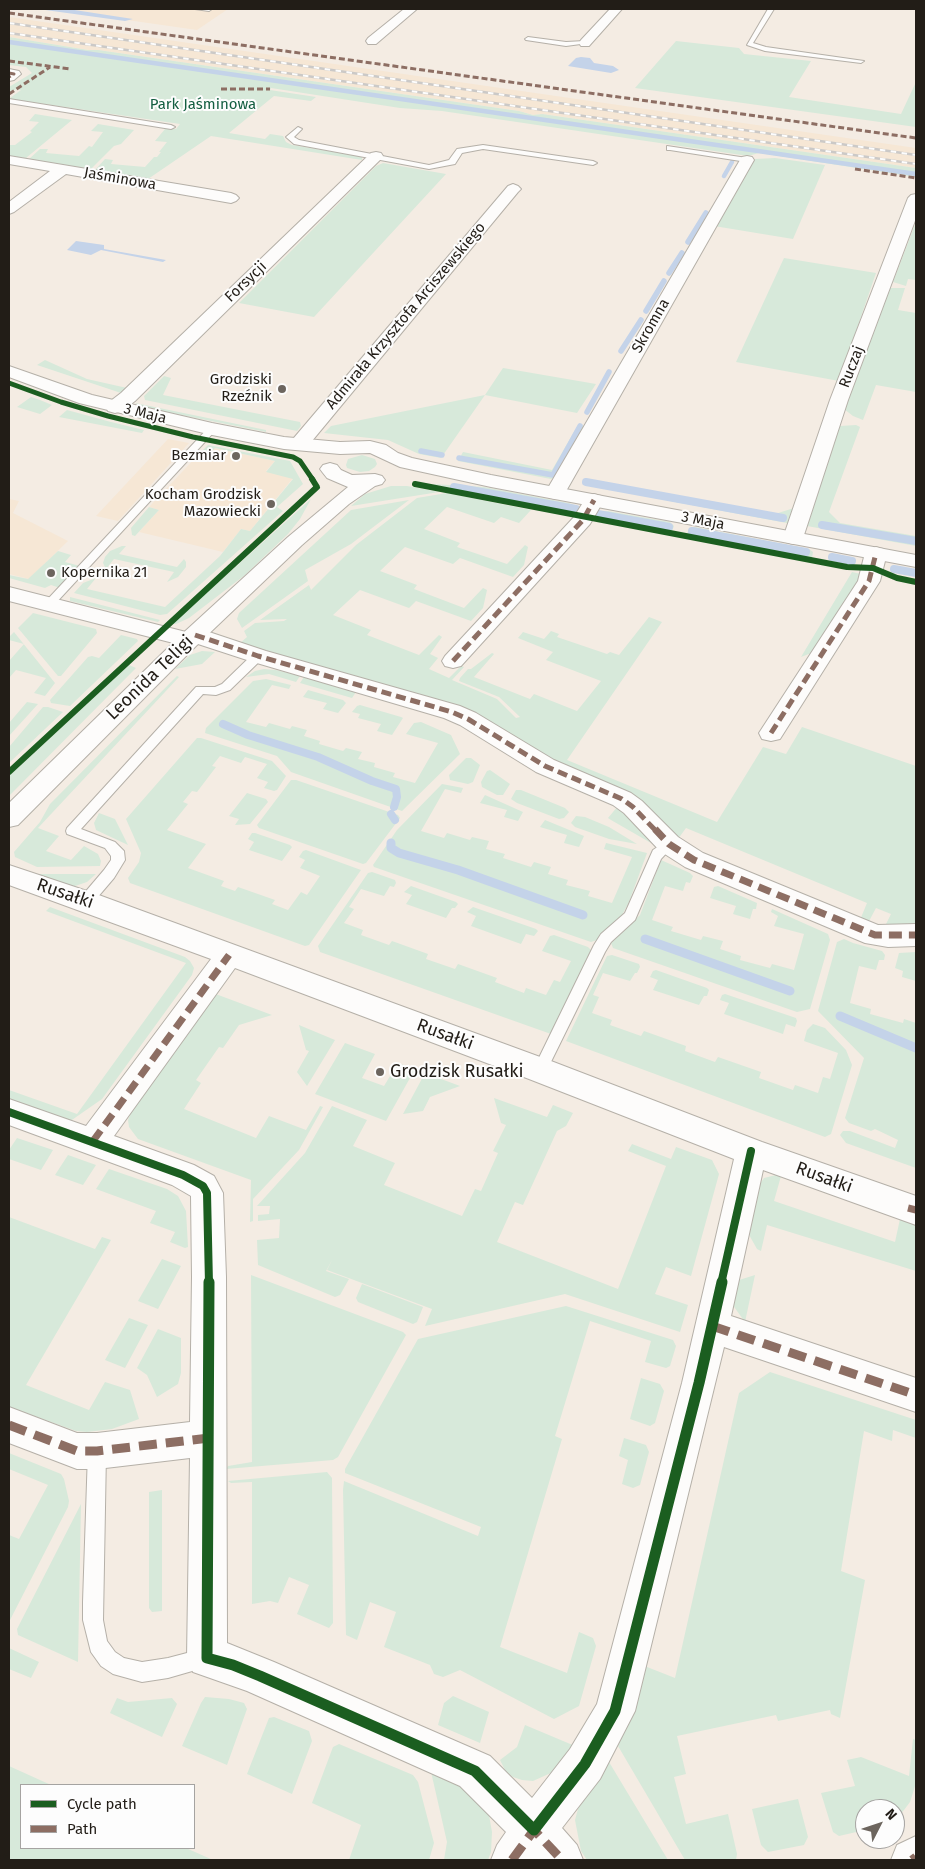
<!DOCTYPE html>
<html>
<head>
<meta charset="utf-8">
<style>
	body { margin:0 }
	#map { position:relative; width:925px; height:1869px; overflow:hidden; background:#f4ece3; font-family:"Fira Sans",sans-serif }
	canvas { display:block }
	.frame { position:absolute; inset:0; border:10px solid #221d17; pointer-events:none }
	.legend { position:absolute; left:20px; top:1784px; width:175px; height:65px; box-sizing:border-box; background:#fdfdfd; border:1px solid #a5a3a1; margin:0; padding:6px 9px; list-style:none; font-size:15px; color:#221d17 }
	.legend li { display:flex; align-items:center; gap:10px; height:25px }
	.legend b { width:25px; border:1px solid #a5a3a1 }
	.north { position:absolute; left:855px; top:1799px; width:50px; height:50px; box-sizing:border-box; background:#fdfdfd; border:1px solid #a5a3a1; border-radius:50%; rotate:49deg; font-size:14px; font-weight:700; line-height:20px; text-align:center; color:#221d17 }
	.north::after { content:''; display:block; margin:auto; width:18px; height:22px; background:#6c655e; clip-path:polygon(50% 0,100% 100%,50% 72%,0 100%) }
</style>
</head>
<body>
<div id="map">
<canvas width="925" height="1869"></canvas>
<div class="frame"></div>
<ul class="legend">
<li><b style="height:6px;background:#1b5e20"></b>Cycle path</li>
<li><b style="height:6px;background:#8d6e63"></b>Path</li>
</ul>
<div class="north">N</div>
</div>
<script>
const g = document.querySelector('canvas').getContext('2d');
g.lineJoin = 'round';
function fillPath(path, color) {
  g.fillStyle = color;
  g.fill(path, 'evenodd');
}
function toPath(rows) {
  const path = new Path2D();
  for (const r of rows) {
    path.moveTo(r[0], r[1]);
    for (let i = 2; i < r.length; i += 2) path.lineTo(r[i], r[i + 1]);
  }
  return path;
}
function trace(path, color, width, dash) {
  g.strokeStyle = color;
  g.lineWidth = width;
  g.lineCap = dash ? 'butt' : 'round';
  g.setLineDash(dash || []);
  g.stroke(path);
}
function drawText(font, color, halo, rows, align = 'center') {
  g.font = font + ' "Fira Sans",sans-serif';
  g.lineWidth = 4;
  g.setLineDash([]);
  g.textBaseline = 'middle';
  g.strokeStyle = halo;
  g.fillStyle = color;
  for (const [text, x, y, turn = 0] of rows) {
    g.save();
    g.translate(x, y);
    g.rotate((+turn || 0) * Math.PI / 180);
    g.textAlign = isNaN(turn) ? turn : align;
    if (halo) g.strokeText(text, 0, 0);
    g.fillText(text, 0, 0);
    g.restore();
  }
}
const built = toPath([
	[50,9,228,9,197,30],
	[9,17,916,148,916,168,542,114,533,115,519,111,98,50,88,50,9,37],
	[168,439,189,443,118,521,96,516],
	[215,448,275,461,266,471,293,478,250,531,241,529,223,552,139,532,159,510,149,507,198,455,200,457],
	[9,499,19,501,13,513,68,541,29,579,9,574]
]);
const green = toPath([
	[9,37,88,50,98,50,519,111,533,115,542,114,916,168,916,177,759,153,748,156,728,153,442,111,400,108,271,88,270,90,316,97,311,101,274,96,229,133,265,139,270,134,283,136,286,142,292,145,358,156,362,157,362,160,211,136,148,179,95,170,105,159,113,160,111,164,145,167,154,157,157,157,161,152,159,152,167,142,155,141,165,129,176,129,180,124,11,99,10,98,21,90,16,89,11,92,9,92,9,87,32,73,26,67,9,65],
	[676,41,739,48,744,54,811,61,789,97,901,114,916,82,916,127,635,88],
	[35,114,72,120,26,158,9,156,9,145,15,145,32,132,30,131,39,122,29,121],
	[98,124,134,130,121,144,114,146,91,169,29,159,40,149,48,149,46,153,79,156,89,146,92,147,103,132,91,131],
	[775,158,825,165,793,239,714,226,755,159],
	[383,163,446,174,314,317,239,303,376,166],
	[916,222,916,280,908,279,906,286,893,282],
	[784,258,876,273,839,381,736,362],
	[888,288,905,288,898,310,916,313,916,392,876,385,863,420,853,416,844,409],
	[45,360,87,379,127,388,121,393,37,365],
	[503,368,596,384,577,413,485,395,441,458,419,454,388,440,324,433,331,426,485,395],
	[164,376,171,378,163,395,300,422,301,426,297,431,145,400,144,396],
	[31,397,40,400,52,405,40,414,17,407],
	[135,403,266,430,266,432,141,407],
	[67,410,111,422,144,430,142,433,59,417],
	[578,425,585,426,555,477,551,479,458,461,463,452,552,470],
	[856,425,860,427,829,512,840,523,916,536,916,546,807,526,840,426],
	[208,445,290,461,303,484,277,507,283,511,167,614,160,615,74,593,83,583,96,578,87,589,165,607,220,556,241,529,250,531,293,479,266,472,275,461,215,448,205,458,199,457,198,455],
	[362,455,375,459,377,464,375,467,369,471,360,472,347,468,346,465,348,459],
	[432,484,484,487,569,503,574,505,577,509,575,513],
	[391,486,407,486,439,492,351,506,365,494],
	[656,492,775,514,794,508,792,524,654,498],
	[447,493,531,510,519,523,501,517,494,523,447,507,424,529,460,543,457,547,507,564,525,545,528,547,524,565,513,577,460,558,453,564,405,547,380,571,417,585,414,589,464,608,483,588,487,590,483,608,471,621,416,601,409,608,360,590,333,615,371,630,367,635,419,655,439,635,442,637,430,654,438,658,429,669,449,678,461,666,464,667,452,680,497,699,516,718,520,717,499,697,459,681,460,678,468,669,471,669,492,653,494,654,474,677,530,699,534,694,577,711,601,681,546,660,553,652,518,638,523,632,544,639,551,631,559,634,557,637,607,654,610,652,619,655,649,617,662,622,567,760,717,822,763,747,786,754,802,727,916,766,916,923,885,926,891,914,876,908,868,923,860,920,867,903,686,828,678,839,562,766,452,704,239,644,247,637,244,631,255,623,284,621,287,619,260,620,309,585,311,590,356,545,417,498],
	[311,499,300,519,288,534,245,575,189,618,176,624,172,624],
	[409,500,351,544,305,570,308,581,242,628,237,619,239,613,351,510],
	[149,507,159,510,135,536,132,535,131,528],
	[608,511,670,522,674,526,672,531,596,517,599,512],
	[695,527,809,549,813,552,812,558,687,534,689,529],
	[122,546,126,546,119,554,177,567,184,559,186,562,186,567,178,577,167,582,174,572,114,559,106,569,103,563,105,557,110,551],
	[58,551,71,555,65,562,80,566,60,588,51,585,45,588,9,578,9,575,28,579],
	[852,572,861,574,826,641,814,652,801,657],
	[70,597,160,620,158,622,70,601],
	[33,613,96,629,97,633,61,676,58,676,18,628],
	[14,632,55,683,45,696,34,693,46,678,16,670,9,678,9,661,24,644,9,640,9,637],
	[121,635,137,639,138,641,70,706,51,703,50,700,88,657,92,656,99,658],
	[202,651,215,652,202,664,175,669,190,655],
	[129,665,136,668,9,796,9,776],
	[264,669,276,670,300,676,296,682,269,674,246,677,255,671],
	[177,676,179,677,38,828,59,836,46,851,71,860,84,846,98,854,101,861,100,866,37,867,15,857,14,852,40,822,50,804],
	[304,677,356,692,352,698,300,683],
	[266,679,291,685,289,689,272,685,246,722,266,727,269,723,290,729,292,726,307,730,304,736,320,741,319,744,343,751,346,748,362,752,358,759,375,763,374,767,395,773,393,777,415,783,438,743,406,734,414,723,421,722,451,735,460,754,402,811,291,772,277,756,205,733,206,728,253,681],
	[308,690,343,700,346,703,338,713,323,709,327,703,303,697],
	[27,702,38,704,9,736,9,723],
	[360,705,401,717,403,718,392,735,377,731,381,724,358,718,360,714,352,712,357,706],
	[43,707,48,707,63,712,9,763,9,747],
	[197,738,201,738,272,761,286,776,277,790,274,791,264,788,268,782,257,778,267,764,245,757,241,763,220,756,212,766,216,767,197,792,192,791,183,802,188,804,167,830,206,844,188,868,224,881,221,886,235,891,238,887,275,900,272,904,288,910,301,892,307,895,320,876,300,868,305,860,299,857,303,851,306,850,361,870,309,945,305,946,130,883,128,878,139,862,141,853,126,819],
	[466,758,471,758,480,765,473,782,468,784,450,780,449,775],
	[490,770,510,784,503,795,497,795,482,787,481,782,487,771],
	[296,780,398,815,400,818,366,863,363,864,259,828,257,825,291,780],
	[442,784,463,788,461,793,445,789,421,831,444,838,447,833,470,840,472,837,489,841,486,849,505,854,503,858,531,867,534,862,551,867,548,874,568,880,566,885,590,891,588,896,612,903,632,857,604,849,606,843,647,853,629,902,621,917,597,940,591,942,374,867,373,865,397,830],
	[516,790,521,790,565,808,569,812,564,818,559,819,517,803,511,799],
	[247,793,266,799,268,802,250,824,235,825,239,819,229,816],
	[485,795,523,812,518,821,504,817,507,810,480,803],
	[618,806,656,843,651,843,611,820,608,818],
	[99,813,115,819,128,845,96,830,94,823],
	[576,816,585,817,609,827,637,844,609,839,575,827,571,823],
	[545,820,584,836,579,847,564,843,567,835,540,827],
	[252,833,255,833,290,845,292,847,282,861,249,850,254,842,248,839],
	[661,860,690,873,693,876,690,883,686,882,683,891,665,886,652,920,673,927,671,931,701,940,703,936,723,941,720,949,741,956,740,960,770,968,772,964,794,970,804,934,774,926,778,916,771,912,772,909,828,934,830,940,810,1009,797,1012,613,948,611,943,640,915],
	[372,872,395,880,396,883,394,887,390,886,384,896,361,889,349,907,354,909,344,923,363,930,361,935,389,945,392,941,428,954,426,959,455,969,458,964,497,978,495,982,524,993,526,988,546,995,554,980,560,982,571,961,542,951,550,936,554,935,588,947,592,951,551,1034,320,952,318,946,368,873],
	[37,874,96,874,87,882,75,886,68,885],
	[411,886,456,902,458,904,455,908,452,908,446,918,406,904,412,895,404,892],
	[718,886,757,903,756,909,753,909,750,919,733,914,736,906,710,898,714,887],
	[50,907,185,957,190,961,194,968,192,975,102,1099,69,1122,9,1100,9,1090,77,1114,186,963,46,911],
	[473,907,536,929,538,931,534,936,526,934,521,944,471,926,476,916,467,912],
	[844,939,853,943,882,951,885,955,884,960,879,960,876,970,859,966,850,1003,871,1009,870,1014,903,1023,904,1019,916,1023,916,1168,846,1143,840,1135,843,1131,850,1131,895,1148,898,1140,875,1129,871,1131,849,1123,845,1118,864,1058,818,1011,837,942],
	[916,952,916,981,902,977,903,971,895,968,899,953],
	[612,955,639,964,640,967,637,973,635,973,630,981,603,973,593,995,599,997,592,1013,612,1020,610,1025,641,1036,644,1031,686,1046,685,1051,715,1062,718,1057,761,1072,759,1078,793,1090,795,1085,818,1093,823,1077,830,1079,838,1053,804,1041,807,1030,813,1024,825,1028,846,1050,852,1065,831,1134,825,1137,566,1041,607,956],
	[656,970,707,988,709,990,707,996,704,996,699,1005,653,990,658,980,650,977,653,971],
	[213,993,272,1015,239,1025,223,1048,219,1047,196,1080,201,1083,184,1109,256,1138,269,1116,306,1130,320,1106,323,1107,299,1150,253,1199,253,1221,250,1222,251,1180,138,1139,129,1127,128,1120,131,1112],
	[725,994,796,1018,797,1021,795,1027,786,1024,783,1034,724,1014,729,1003,720,1000,722,995],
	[299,1025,335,1040,307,1086,297,1072,309,1051,306,1050],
	[345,1043,375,1054,362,1078,384,1086,398,1063,415,1069,386,1121,315,1094],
	[425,1073,460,1086,430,1097,423,1111,403,1114],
	[494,1098,547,1117,553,1105,573,1113,566,1126,557,1131,523,1205,515,1202,497,1242,618,1289,666,1166,628,1151,632,1144,671,1159,676,1147,712,1160,719,1174,691,1276,666,1267,655,1294,688,1305,680,1332,565,1294,425,1326,432,1309,327,1270,332,1260,326,1271,349,1279,340,1295,335,1297,258,1265,257,1240,279,1238,280,1219,258,1221,258,1215,269,1214,270,1206,257,1206,305,1153,332,1106,367,1120,353,1146,395,1163,384,1185,462,1216,475,1189,481,1191,498,1153,493,1151,506,1125,501,1123],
	[17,1138,53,1150,41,1170,9,1159,9,1150],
	[68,1155,96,1165,83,1185,55,1175],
	[109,1169,167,1189,178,1196,186,1211,188,1247,185,1248,170,1242,175,1232,150,1223,156,1211,96,1189],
	[776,1175,781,1176,774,1201,895,1242,900,1219,916,1224,916,1271,767,1225,761,1251,757,1249,748,1233,757,1188,764,1178],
	[9,1217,95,1249,102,1237,111,1240,26,1385,89,1410,105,1382,130,1390,139,1419,112,1429,87,1432,76,1431,9,1407],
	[162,1259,181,1266,158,1309,138,1301],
	[251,1275,403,1332,406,1335,338,1457,333,1460,226,1469,228,1466,252,1462],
	[755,1275,745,1322,732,1304,736,1281],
	[362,1284,423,1307,417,1322,413,1324,358,1302,356,1298],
	[566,1306,673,1340,676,1346,670,1366,666,1368,645,1362,651,1341,590,1321,555,1436,562,1439,500,1647,567,1673,579,1632,593,1638,596,1646,579,1706,554,1719,460,1670,443,1677,434,1674,430,1665,384,1647,396,1612,370,1602,357,1640,346,1635,343,1490,344,1481,478,1536,481,1527,345,1473,345,1469,418,1339],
	[129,1318,148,1325,125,1368,105,1360],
	[158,1329,181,1338,181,1373,178,1384,157,1397,147,1375,137,1368],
	[770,1372,916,1420,916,1438,893,1430,892,1441,864,1431,841,1571,865,1580,840,1718,831,1714,830,1710,778,1721,776,1715,677,1736,686,1774,674,1777,686,1824,728,1814,737,1854,736,1860,685,1860,618,1746,628,1723,642,1665,675,1678,739,1393],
	[641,1378,660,1384,664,1391,655,1423,650,1426,630,1419],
	[624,1438,646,1445,649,1452,640,1485,633,1488,622,1484,628,1460,619,1456],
	[9,1453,61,1474,64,1479,69,1501,68,1507,9,1622,9,1535,19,1539,48,1485,9,1469],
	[327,1472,332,1478,333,1623,329,1628,297,1614,309,1585,289,1577,278,1603,270,1601,252,1604,252,1482,231,1483,228,1481],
	[162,1490,162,1611,152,1612,149,1608,149,1492],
	[81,1504,78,1662,18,1635,17,1629],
	[9,1648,39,1662,31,1678,9,1669],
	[453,1696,489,1712,480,1743,438,1725,444,1703],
	[205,1697,229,1699,244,1703,247,1709,227,1765,182,1746,201,1703],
	[117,1698,128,1702,172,1698,177,1704,162,1737,110,1713],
	[274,1717,309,1731,312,1741,292,1794,247,1774,269,1718],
	[525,1725,575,1746,553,1772,533,1781,522,1780,513,1777,506,1772,500,1760,517,1747],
	[913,1739,916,1740,916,1783,910,1802,904,1810,895,1819,895,1809,865,1809,865,1830,839,1836,833,1832,821,1793,855,1786,847,1760,861,1757,909,1776],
	[339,1744,413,1775,418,1782,434,1843,429,1860,349,1860,361,1825,312,1803,333,1747],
	[609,1762,668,1860,587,1860,581,1851,575,1820,578,1809,580,1802],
	[429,1763,481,1799,489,1815,492,1832,491,1852,488,1860,444,1860,447,1842],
	[9,1766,51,1785,21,1785,21,1848,186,1848,213,1860,9,1860],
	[798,1799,808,1837,804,1845,768,1852,761,1845,752,1809]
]);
const water = toPath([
	[38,9,68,9,133,19,125,21],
	[581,57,590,58,594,63,613,66,619,70,611,73,568,66,576,58],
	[76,241,104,245,104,249,166,260,163,262,101,250,91,255,67,250]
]);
const streamFar3 = toPath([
	[9,42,916,174],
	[724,176,732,162]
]);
const streamFar2 = toPath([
	[688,242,706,213],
	[669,273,682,253],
	[646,311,664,281],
	[621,351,641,320],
	[587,412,609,372],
	[421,451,442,455],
	[459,458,553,475,580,426]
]);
const streamFar1 = toPath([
	[586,482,783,518],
	[454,487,576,509],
	[598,514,669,527],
	[822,525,916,541],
	[692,531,806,552],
	[832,557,852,561],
	[894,569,916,573],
	[223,724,248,735,318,757,372,781,396,789,397,797,394,807],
	[391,814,395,820]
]);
const stream = toPath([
	[391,843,391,848,399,853,458,870,583,915],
	[645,939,790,991],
	[840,1016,916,1048]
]);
const lane = toPath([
	[195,9,212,9,209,11,195,9],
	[768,9,774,9,753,43,766,47,864,61,861,63,765,51,747,45,768,9],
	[528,37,566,42,585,41,588,43,566,46,526,40,525,39,528,37],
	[9,99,171,125,175,127,171,129,9,103,9,99],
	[298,127,302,129,294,137,299,140,429,165,449,160,457,149,483,145,593,161,597,163,593,165,483,149,462,153,455,164,429,169,294,144,286,137,298,127],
	[667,146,747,158,751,160,747,162,670,150,667,150,667,146],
	[212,426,217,429,215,431,54,605,46,605,45,603,46,601,209,427,212,426],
	[258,652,262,653,264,656,262,659,230,690,216,695,203,694,81,829,115,842,124,851,125,860,114,878,91,905,86,906,81,905,79,901,81,897,104,870,111,860,111,856,105,848,67,834,66,831,67,828,196,687,215,687,222,684,254,653,258,652],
	[669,839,674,841,675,844,661,859,635,920,611,942,605,952,545,1074,540,1076,535,1074,533,1070,594,945,601,934,625,913,653,850,669,839],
	[97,1443,103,1446,106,1452,103,1620,107,1641,115,1652,124,1658,142,1662,168,1658,206,1648,213,1651,216,1658,213,1665,168,1678,142,1682,113,1674,101,1666,91,1652,83,1620,83,1602,88,1452,91,1446,97,1443]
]);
const street = toPath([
	[404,9,417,9,376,44,368,44,366,41,368,38,404,9],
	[610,9,622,9,589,46,581,46,579,43,581,40,610,9],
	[9,69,19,71,21,74,14,80,9,81,9,69],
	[376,152,381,153,383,156,381,159,135,401,122,411,115,413,108,411,106,407,108,403,121,393,371,153,376,152],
	[9,156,231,193,236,195,239,198,236,201,231,203,66,174,14,212,9,214,9,202,50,171,9,164,9,156],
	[747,156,752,157,754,160,565,493,562,497,555,499,548,497,545,493,740,160,742,157,747,156],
	[513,184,518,186,521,189,518,192,307,447,300,449,293,447,290,443,293,439,508,186,513,184],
	[916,194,916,218,848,400,803,538,800,542,793,544,786,542,783,538,830,400,908,198,911,195,916,194],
	[594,494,601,496,604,500,590,524,461,666,453,668,445,666,442,661,445,656,574,517,587,496,594,494],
	[876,547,883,549,887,553,880,581,780,739,771,741,762,739,759,733,858,581,865,553,869,549,876,547],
	[9,587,186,632,195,628,203,630,266,651,460,706,476,713,554,760,631,793,642,801,678,837,703,853,878,925,916,924,916,946,888,947,865,943,685,867,660,851,624,813,613,805,536,772,460,725,444,718,250,661,198,644,189,647,9,601,9,587],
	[9,865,96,894,551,1061,762,1142,916,1196,916,1225,763,1170,731,1316,916,1378,916,1412,724,1347,635,1711,600,1779,562,1828,577,1845,583,1860,491,1860,497,1845,506,1832,460,1786,247,1691,193,1672,187,1658,190,1458,97,1469,77,1469,9,1443,9,1407,77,1433,97,1433,190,1422,192,1277,191,1196,172,1185,9,1125,9,1099,86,1126,211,959,9,885,9,865],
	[235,968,529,1079,734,1159,682,1383,597,1704,570,1749,532,1798,490,1756,274,1662,227,1643,226,1277,223,1193,214,1176,194,1165,114,1136,235,968],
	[916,1836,916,1860,891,1860,897,1845,916,1836]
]);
const secondary = toPath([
	[9,366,92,395,212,423,284,437,340,442,370,441,386,445,398,453,412,458,491,475,916,555,916,567,491,487,400,467,370,453,340,454,284,449,212,435,79,403,9,377,9,366],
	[330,463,337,465,341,470,352,475,375,474,382,476,385,480,382,484,375,486,349,504,302,545,197,645,18,825,9,827,9,803,181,635,288,537,348,487,327,478,323,473,320,469,323,465,330,463]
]);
const rail = toPath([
	[9,23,916,155],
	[9,33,916,164]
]);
const quietFar3 = toPath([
	[9,13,916,138],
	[9,61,71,69],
	[9,73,14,74,9,77],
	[221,89,270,89],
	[9,94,50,67],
	[855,169,916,178]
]);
const quietFar2 = toPath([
	[195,635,258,656,452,712,468,719,545,766,622,799,633,807,656,831],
	[453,661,583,520,594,500],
	[771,733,869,581,876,553]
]);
const quietFar1 = toPath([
	[655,829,669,844,694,860,875,935,916,935],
	[93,1141,229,955],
	[908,1208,916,1210]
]);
const quiet = toPath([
	[712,1326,916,1395],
	[9,1425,77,1451,97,1451,209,1438],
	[512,1860,534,1830,562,1860],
	[912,1860,916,1857]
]);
const cyclewayFar3 = toPath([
	[9,383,61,402,108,416,193,437,293,457,300,461,313,480]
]);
const cyclewayFar2 = toPath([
	[415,484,847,567,873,568,897,578,916,582],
	[9,772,317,487,312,479]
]);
const cyclewayFar1 = toPath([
	[9,1112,183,1175,203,1186,207,1193,209,1284],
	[721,1284,751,1151]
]);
const cycleway = toPath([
	[209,1282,207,1658,233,1665,260,1676,475,1771,534,1830,585,1764,615,1711,699,1383,722,1282]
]);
const markers = [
	[282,389,5,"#6c655e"],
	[236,456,5,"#6c655e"],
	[271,504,5,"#6c655e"],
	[51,573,5,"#6c655e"],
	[380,1072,5,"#6c655e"]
];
const farParknames = [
	["Park Jaśminowa",203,105]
];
const farStreetnames = [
	["Jaśminowa",120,179,10],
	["Forsycji",246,282,-44],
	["Admirała Krzysztofa Arciszewskiego",406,316,-50],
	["Skromna",651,326,-60],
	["Ruczaj",852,367,-69],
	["3 Maja",145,414,14],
	["3 Maja",703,521,11]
];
const farPoinames = [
	["Grodziski",272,380],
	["Rzeźnik",272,397],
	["Bezmiar",226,456],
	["Kocham Grodzisk",261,495],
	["Mazowiecki",261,512],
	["Kopernika 21",61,573,"left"]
];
const streetNames = [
	["Leonida Teligi",150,678,-44],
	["Rusałki",65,894,19],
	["Rusałki",445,1035,20],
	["Rusałki",824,1178,20]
];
const poiNames = [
	["Grodzisk Rusałki",390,1072]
];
fillPath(built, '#f6e7d5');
fillPath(green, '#d7e9da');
fillPath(water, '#c4d3e9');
trace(streamFar3, '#c4d3e9', 4.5);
trace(streamFar2, '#c4d3e9', 5.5);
trace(streamFar1, '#c4d3e9', 8);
trace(stream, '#c4d3e9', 9);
trace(lane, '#b5b0a8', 2);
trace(street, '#b5b0a8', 2);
trace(secondary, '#b5b0a8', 2);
fillPath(lane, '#fdfcfb');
fillPath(street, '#fdfcfb');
fillPath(secondary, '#fdfcfb');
trace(rail, '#cbc9c7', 2.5);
trace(rail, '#fdfdfd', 2, [5.5]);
trace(quietFar3, '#8d6e63', 3, [6, 3]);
trace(quietFar2, '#8d6e63', 5, [10, 5]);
trace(quietFar1, '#8d6e63', 7, [13, 7]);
trace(quiet, '#8d6e63', 9, [18, 9]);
trace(cyclewayFar3, '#1b5e20', 5);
trace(cyclewayFar2, '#1b5e20', 6);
trace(cyclewayFar1, '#1b5e20', 8);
trace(cycleway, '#1b5e20', 11);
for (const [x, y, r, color] of markers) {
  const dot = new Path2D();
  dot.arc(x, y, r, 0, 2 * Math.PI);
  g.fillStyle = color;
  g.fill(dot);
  trace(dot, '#fdfdfd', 2);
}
drawText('15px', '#135e41', '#fdfdfd', farParknames);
drawText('15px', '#221d17', '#fdfdfd', farStreetnames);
drawText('15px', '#221d17', '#fdfdfd', farPoinames, 'right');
drawText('18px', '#221d17', '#fdfdfd', streetNames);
drawText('18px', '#221d17', '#fdfdfd', poiNames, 'left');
</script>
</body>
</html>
